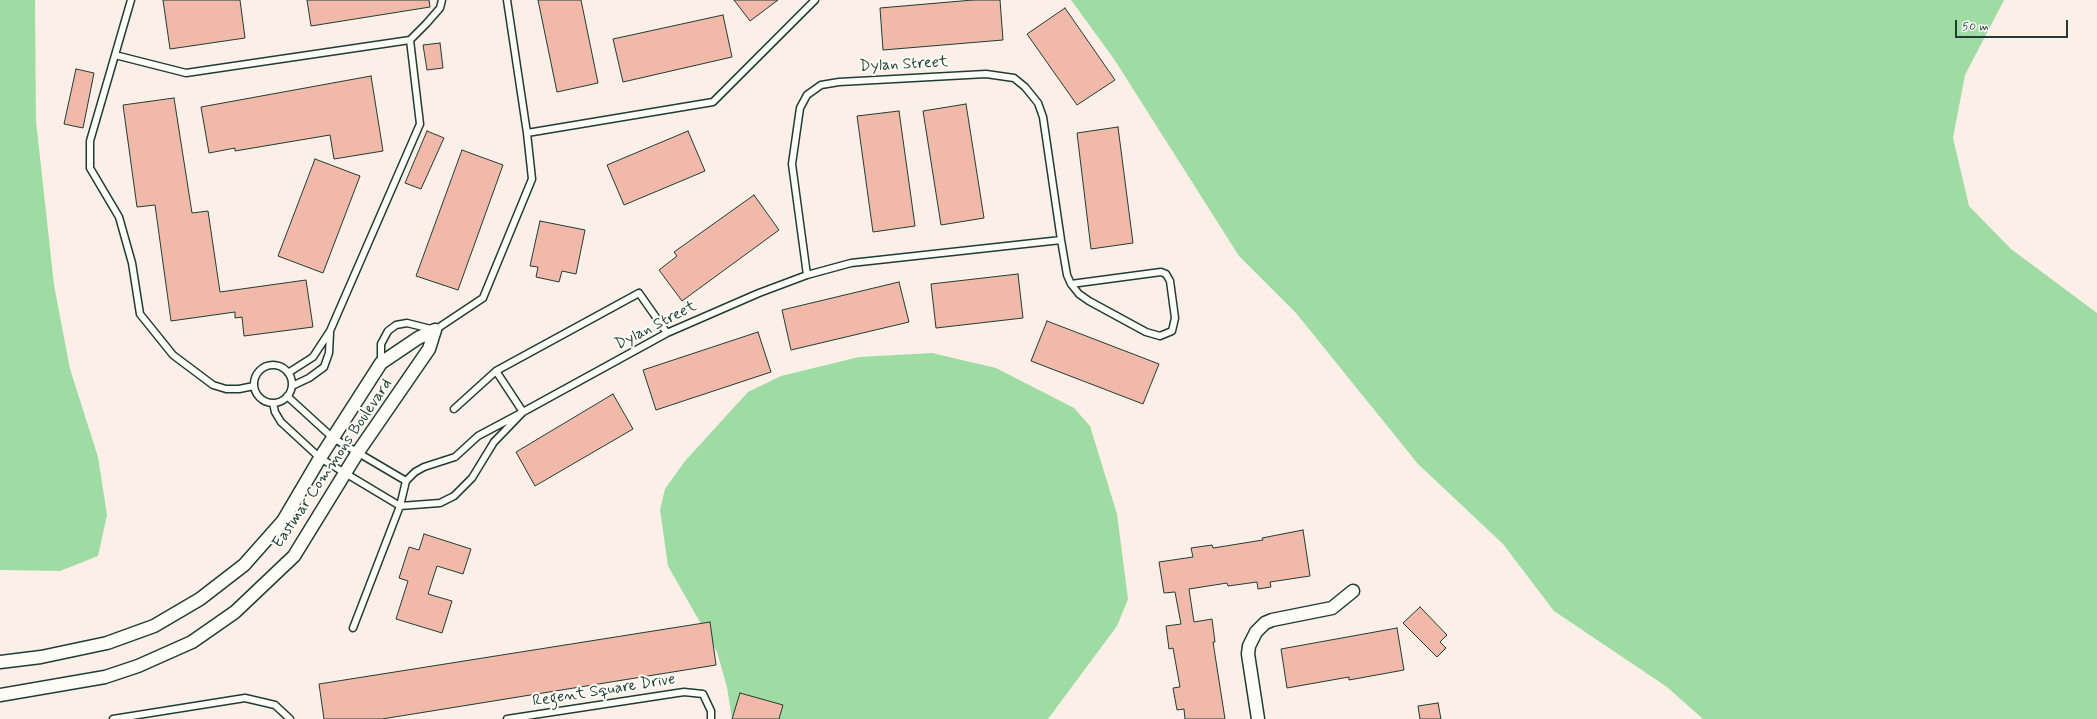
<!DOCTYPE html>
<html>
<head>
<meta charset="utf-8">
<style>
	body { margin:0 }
	#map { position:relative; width:2097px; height:719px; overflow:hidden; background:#fbefe7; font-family:Mynerve,sans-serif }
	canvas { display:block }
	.scale { position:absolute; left:1955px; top:20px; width:113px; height:18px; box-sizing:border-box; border:2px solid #1f3d34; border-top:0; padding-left:5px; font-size:12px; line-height:14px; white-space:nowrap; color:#1f3d34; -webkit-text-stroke:3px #fdfcf7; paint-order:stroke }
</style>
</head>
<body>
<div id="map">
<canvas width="2097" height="719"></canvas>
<div class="scale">50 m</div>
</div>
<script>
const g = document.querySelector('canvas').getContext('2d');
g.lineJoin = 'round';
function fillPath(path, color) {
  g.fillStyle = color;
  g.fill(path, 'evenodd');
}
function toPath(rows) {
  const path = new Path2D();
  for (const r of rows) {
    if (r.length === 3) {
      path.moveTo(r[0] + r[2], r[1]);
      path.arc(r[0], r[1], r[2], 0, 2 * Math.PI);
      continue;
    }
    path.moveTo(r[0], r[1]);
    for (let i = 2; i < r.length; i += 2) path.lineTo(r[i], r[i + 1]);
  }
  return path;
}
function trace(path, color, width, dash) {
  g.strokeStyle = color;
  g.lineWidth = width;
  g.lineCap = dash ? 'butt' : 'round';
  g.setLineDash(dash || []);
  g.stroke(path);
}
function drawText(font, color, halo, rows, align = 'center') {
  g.font = font + ' Mynerve,sans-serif';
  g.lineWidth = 4;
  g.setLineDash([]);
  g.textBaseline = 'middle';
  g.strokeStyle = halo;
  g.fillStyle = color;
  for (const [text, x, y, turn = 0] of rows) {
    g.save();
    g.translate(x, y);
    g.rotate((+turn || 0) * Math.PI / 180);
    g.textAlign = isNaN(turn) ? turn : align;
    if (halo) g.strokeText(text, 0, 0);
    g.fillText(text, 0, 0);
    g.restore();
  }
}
const green = toPath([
	[0,0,35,0,36,121,54,285,70,369,98,457,107,515,98,556,60,571,0,570],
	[1071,0,2004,0,1965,75,1953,138,1969,206,2011,249,2097,313,2097,719,1703,719,1667,687,1554,611,1503,544,1418,464,1296,313,1239,256,1114,59],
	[932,353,996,368,1074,408,1090,426,1117,514,1128,599,1117,626,1048,719,732,719,727,687,717,652,668,566,660,510,665,489,685,461,748,392,781,376,859,357]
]);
const building = toPath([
	[163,0,240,0,245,38,170,49,163,0],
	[307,0,429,0,430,7,311,26,307,0],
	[538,0,581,0,598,83,557,92,538,0],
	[734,0,778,0,750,21,734,0],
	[973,0,1000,0,1003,40,883,50,880,8,973,0],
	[1065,8,1115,80,1077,105,1027,34,1065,8],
	[723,15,732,57,623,82,613,39,723,15],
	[440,43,443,68,427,70,423,45,440,43],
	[76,69,94,73,83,128,64,124,76,69],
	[371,76,383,151,334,159,330,135,235,151,235,148,209,153,201,107,371,76],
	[174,98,192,213,208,211,220,292,306,280,313,327,244,336,242,317,235,318,235,312,171,321,155,205,137,207,123,105,174,98],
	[966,104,984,218,941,225,923,111,966,104],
	[899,111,915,226,873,232,857,116,899,111],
	[1118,127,1133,243,1091,249,1077,133,1118,127],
	[427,131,444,138,421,189,405,183,427,131],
	[688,131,705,171,624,205,607,165,688,131],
	[462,150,503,165,458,290,416,276,462,150],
	[315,159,360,176,323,273,278,256,315,159],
	[754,195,779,230,682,301,659,270,677,256,674,252,754,195],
	[540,221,585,230,576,274,562,271,559,282,536,277,538,267,530,266,540,221],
	[1018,274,1023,318,936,328,931,284,1018,274],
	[899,282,909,322,791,350,782,310,899,282],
	[1047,321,1159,364,1143,404,1031,361,1047,321],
	[758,332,771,372,656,410,643,370,758,332],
	[613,394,633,429,535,486,516,452,613,394],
	[1303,530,1310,576,1270,582,1271,587,1258,589,1257,582,1228,586,1227,583,1189,589,1194,622,1212,619,1215,642,1213,642,1225,719,1185,719,1184,709,1177,710,1173,688,1180,687,1173,648,1169,649,1166,626,1181,624,1175,592,1164,593,1159,562,1193,557,1191,548,1212,545,1213,548,1263,540,1262,538,1303,530],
	[424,534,471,549,463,574,437,566,428,594,452,601,442,633,396,619,408,581,399,578,409,547,419,550,424,534],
	[1420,607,1447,635,1440,642,1446,648,1437,657,1403,623,1420,607],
	[710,622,716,665,382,719,324,719,319,684,710,622],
	[1397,628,1404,670,1349,680,1349,677,1287,688,1281,649,1397,628],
	[740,693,783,705,779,719,732,719,740,693],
	[1438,703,1441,719,1420,719,1418,706,1438,703]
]);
const lane = toPath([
	[131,0,90,141,90,168,119,217,132,263,140,314,173,355,213,385,226,389,239,389,254,386],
	[507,0,527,133,713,102,815,0],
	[115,55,186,73,410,40],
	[807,275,792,164,800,108,807,95,821,85,839,82,986,74,1014,78,1025,87,1038,103,1043,117,1061,240,1067,275,1071,284,1079,294,1089,301,1146,332,1160,336,1172,331,1175,318,1170,281,1166,274,1161,272,1071,284],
	[667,333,639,293,496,371,523,412,667,333,759,293,807,275,851,263,1061,240],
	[381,363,381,344,388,331,396,325,407,323,435,330,483,298,532,179,527,133],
	[273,384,19],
	[288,373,313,357,330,331,420,124,410,40,426,24,440,8,442,0],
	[292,386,309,378,324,367,329,353,330,333],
	[273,403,275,412,281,422,320,458,400,506,440,503,454,496,472,478,494,442,523,412,478,436,455,457,424,467,415,472,406,481,333,438,287,396],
	[454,409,496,371],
	[353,628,400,506,406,481],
	[113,719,245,698,275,705,290,719],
	[507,719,684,692,703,694,711,711,711,719]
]);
const street = toPath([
	[0,662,41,657,107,643,154,626,200,599,244,565,283,521,320,458,381,363,418,338,435,330],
	[0,695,105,677,138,666,192,642,235,612,294,556,358,452,429,349,435,330],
	[1258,719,1248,654,1249,646,1256,632,1265,623,1272,620,1332,608,1353,591]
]);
const streetNames = [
	["Dylan Street",904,65,-3],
	["Dylan Street",656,326,-27],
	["Eastmar Commons Boulevard",333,464,-56],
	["Regent Square Drive",604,691,-9]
];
fillPath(green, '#9fdca4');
fillPath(building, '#f1b9a9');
trace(building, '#1f3d34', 1);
trace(lane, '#1f3d34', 9);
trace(street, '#1f3d34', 15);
trace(lane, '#fdfcf7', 6);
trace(street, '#fdfcf7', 12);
drawText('16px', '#1f3d34', '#fdfcf7', streetNames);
</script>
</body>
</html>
